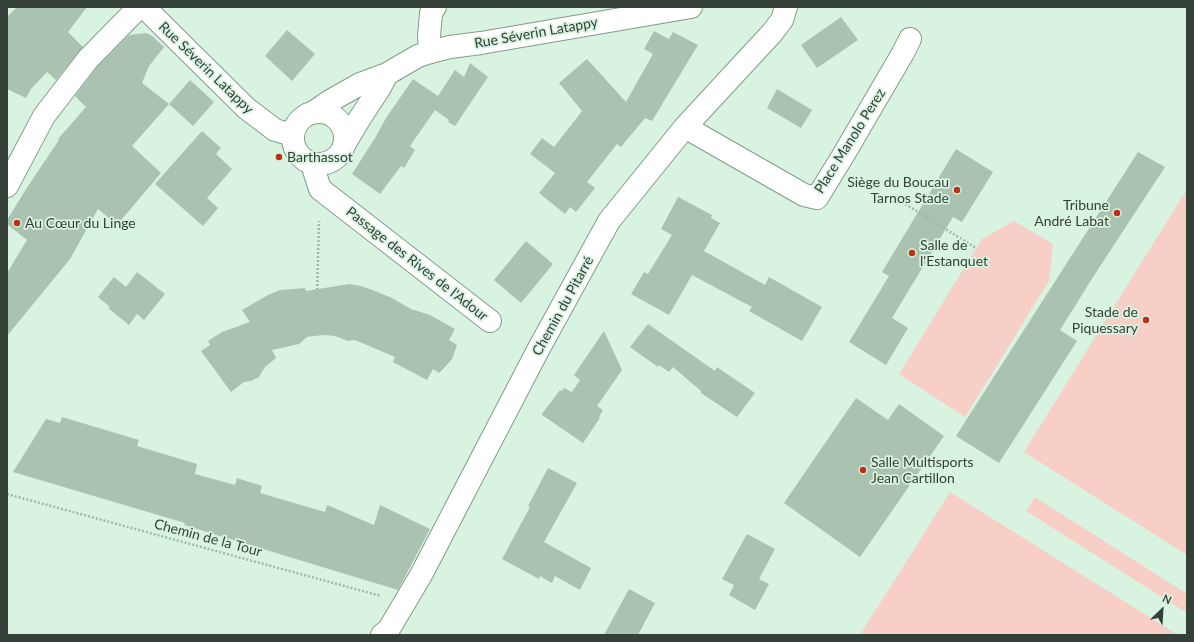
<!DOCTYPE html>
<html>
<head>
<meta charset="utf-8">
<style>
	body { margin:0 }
	#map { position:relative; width:1194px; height:642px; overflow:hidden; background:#d8f3df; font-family:Lato,sans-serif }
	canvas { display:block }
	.frame { position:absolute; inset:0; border:8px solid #354038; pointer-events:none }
	.north { position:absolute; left:1142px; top:590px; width:40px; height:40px; -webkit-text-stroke:3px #d8f3df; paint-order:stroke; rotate:25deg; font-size:11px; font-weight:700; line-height:16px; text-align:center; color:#354038 }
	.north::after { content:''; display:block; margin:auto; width:14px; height:18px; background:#354038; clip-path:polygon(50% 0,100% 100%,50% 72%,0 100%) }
</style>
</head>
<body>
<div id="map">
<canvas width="1194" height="642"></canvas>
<div class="frame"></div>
<div class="north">N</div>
</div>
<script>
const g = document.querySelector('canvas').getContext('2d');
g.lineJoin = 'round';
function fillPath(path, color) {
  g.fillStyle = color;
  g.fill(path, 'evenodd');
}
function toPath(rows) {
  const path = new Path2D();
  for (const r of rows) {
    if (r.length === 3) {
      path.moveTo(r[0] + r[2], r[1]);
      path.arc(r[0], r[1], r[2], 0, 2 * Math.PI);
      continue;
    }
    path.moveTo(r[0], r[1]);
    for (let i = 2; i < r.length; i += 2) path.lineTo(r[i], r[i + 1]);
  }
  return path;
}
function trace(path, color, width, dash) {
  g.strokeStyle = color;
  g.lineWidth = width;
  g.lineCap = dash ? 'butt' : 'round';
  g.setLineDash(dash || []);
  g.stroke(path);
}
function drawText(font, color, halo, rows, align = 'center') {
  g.font = font + ' Lato,sans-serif';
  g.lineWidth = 3.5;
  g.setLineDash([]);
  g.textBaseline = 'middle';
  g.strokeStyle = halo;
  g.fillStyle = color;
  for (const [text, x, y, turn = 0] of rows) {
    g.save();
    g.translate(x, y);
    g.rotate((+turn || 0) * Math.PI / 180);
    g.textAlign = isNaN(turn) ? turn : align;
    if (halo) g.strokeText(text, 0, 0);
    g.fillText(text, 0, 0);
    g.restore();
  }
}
const green = toPath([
	[1187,189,1187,555,1024,452],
	[1014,221,1053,244,1049,281,965,417,899,374,982,239],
	[950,492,1178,635,860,635],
	[1035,497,1187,594,1187,613,1026,511]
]);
const building = toPath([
	[17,7,87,7,68,32,83,47,56,80,47,72,31,89,26,98,7,89,7,17],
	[841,17,858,40,817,68,801,45],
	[287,30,315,54,292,81,265,56],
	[654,31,669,39,673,32,698,45,652,121,645,118,621,147,617,144,587,182,595,188,576,212,570,207,565,214,539,193,555,173,530,154,542,138,554,147,582,111,559,83,587,59,626,102,653,54,644,49],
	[146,33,151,35,164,47,149,66,142,83,169,104,132,146,161,173,117,225,98,209,70,259,7,336,7,273,27,240,7,224,7,220,28,186,59,140,58,139,86,107,75,96,97,67,129,35],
	[470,63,488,77,455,126,448,122,449,120,435,110,410,146,415,150,404,168,401,166,380,194,352,174,375,138,386,118,413,79,438,96,455,70,464,77],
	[190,80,214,102,193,126,169,104],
	[777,89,812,110,801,128,767,108],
	[202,131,221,148,216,154,232,169,207,198,218,208,203,226,155,184],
	[956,149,993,172,962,222,953,217,892,318,908,328,886,365,849,342,889,276,882,272],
	[1138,152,1165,167,1095,274,1060,330,1077,341,999,463,956,436],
	[678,197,712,215,711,218,720,223,704,251,765,285,769,277,822,307,802,341,749,311,752,307,692,275,669,315,631,294,644,272,648,274,672,235,661,229],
	[526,241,553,264,521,303,494,280],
	[137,272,165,294,144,320,137,314,129,325,108,308,110,307,98,297,114,277,126,287],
	[349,284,361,286,375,291,392,298,411,309,430,315,455,329,449,340,457,345,452,359,446,366,439,373,433,369,427,380,393,362,395,357,355,340,348,341,335,336,325,335,314,336,307,337,299,344,272,350,276,358,265,367,259,377,251,381,244,382,231,392,201,351,210,345,208,341,222,332,250,322,242,310,268,295,280,290,305,288,306,291],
	[648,324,715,371,717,367,755,393,737,417,701,393,701,391,673,367,669,372,659,365,658,367,630,347],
	[604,331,622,370,597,406,603,410,599,417,600,418,583,443,542,415,542,414,560,390,562,391,564,388,572,392,580,380,574,375],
	[856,398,888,420,899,404,944,436,860,557,784,503],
	[62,417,139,440,137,446,197,464,195,474,235,485,237,478,262,486,260,493,325,512,327,505,374,525,380,505,430,529,398,590,184,525,185,523,13,472,46,419,60,423],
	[548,468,577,483,544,542,591,568,580,590,555,576,552,583,540,576,539,579,502,559,530,507,528,506],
	[747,534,775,549,759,579,769,584,755,610,729,595,734,585,722,579],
	[629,589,655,603,638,635,604,635]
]);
const path = toPath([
	[902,202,976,248],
	[317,294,319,221],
	[7,494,381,596]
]);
const street = toPath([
	[430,52,429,36,431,13,435,7],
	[685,127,804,195,817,198,844,154,903,53,910,39],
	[312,164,320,189,490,321],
	[382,635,389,629,421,575,538,350,609,221,685,127,772,33,782,20,786,7]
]);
const secondary = toPath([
	[144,7,246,108,275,130,293,135],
	[319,138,26],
	[314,112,330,101,360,84,387,74,418,56,430,52,450,47,481,43,691,7],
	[345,143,360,118,379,89,387,74],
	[7,186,44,116,88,59,139,7]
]);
const markers = [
	[279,157,4,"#bc3116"],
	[957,190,4,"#bc3116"],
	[1117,213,4,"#bc3116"],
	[17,223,4,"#bc3116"],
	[912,253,4,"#bc3116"],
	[1146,320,4,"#bc3116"],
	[863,470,4,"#bc3116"]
];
const streetNames = [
	["Rue Séverin Latappy",536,33,-10],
	["Rue Séverin Latappy",206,68,44],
	["Place Manolo Perez",850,141,-58],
	["Passage des Rives de l'Adour",417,264,38],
	["Chemin du Pitarré",563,306,-61],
	["Chemin de la Tour",208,538,15]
];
const poiNames = [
	["Barthassot",287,157],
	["Siège du Boucau",949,182,"right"],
	["Tarnos Stade",949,198,"right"],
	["Tribune",1109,205,"right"],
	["André Labat",1109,221,"right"],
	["Au Cœur du Linge",25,223],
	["Salle de",920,245],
	["l'Estanquet",920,261],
	["Stade de",1138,312,"right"],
	["Piquessary",1138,328,"right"],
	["Salle Multisports",871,462],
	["Jean Cartillon",871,478]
];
fillPath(green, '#f7cfc6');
fillPath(building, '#a9c3b0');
trace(street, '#839c8a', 24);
trace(secondary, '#839c8a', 24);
trace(path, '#a3b8a8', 2.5, [2, 2]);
trace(street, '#fff', 22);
trace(secondary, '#fff', 22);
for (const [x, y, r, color] of markers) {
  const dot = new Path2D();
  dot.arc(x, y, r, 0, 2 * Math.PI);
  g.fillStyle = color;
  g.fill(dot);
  trace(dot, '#d8f3df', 1.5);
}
drawText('14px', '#354038', '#d8f3df', streetNames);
drawText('14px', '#354038', '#d8f3df', poiNames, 'left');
</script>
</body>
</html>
